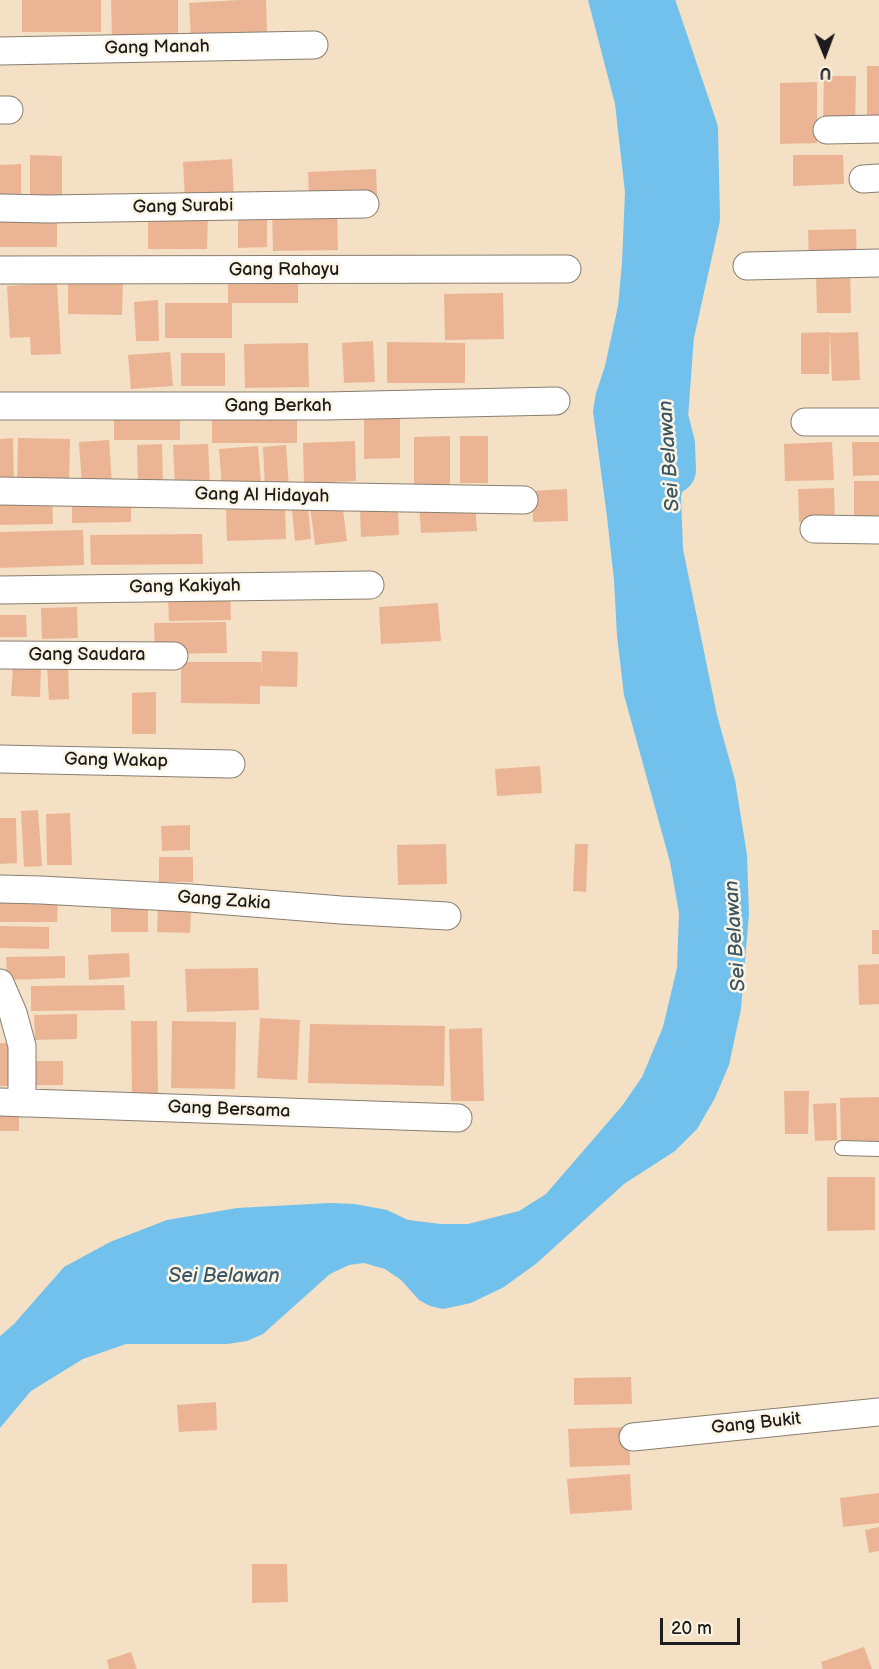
<!DOCTYPE html>
<html>
<head>
<meta charset="utf-8">
<style>
	body { margin:0 }
	#map { position:relative; width:879px; height:1669px; overflow:hidden; background:#f4e0c4; font-family:"Balsamiq Sans",sans-serif }
	canvas { display:block }
	.north { position:absolute; left:795px; top:24px; width:60px; height:60px; -webkit-text-stroke:4px #fcf5e5; paint-order:stroke; rotate:179deg; font-size:16px; font-weight:700; line-height:24px; text-align:center; color:#1c1c1c }
	.north::after { content:''; display:block; margin:auto; width:21px; height:27px; background:#1c1c1c; clip-path:polygon(50% 0,100% 100%,50% 72%,0 100%) }
	.scale { position:absolute; left:660px; top:1618px; width:80px; height:27px; box-sizing:border-box; border:3px solid #1c1c1c; border-top:0; padding-left:8px; font-size:18px; line-height:21px; white-space:nowrap; color:#1c1c1c; -webkit-text-stroke:4px #fcf5e5; paint-order:stroke }
</style>
</head>
<body>
<div id="map">
<canvas width="879" height="1669"></canvas>
<div class="north">U</div>
<div class="scale">20 m</div>
</div>
<script>
const g = document.querySelector('canvas').getContext('2d');
g.lineJoin = 'round';
function fillPath(path, color) {
  g.fillStyle = color;
  g.fill(path, 'evenodd');
}
function toPath(rows) {
  const path = new Path2D();
  for (const r of rows) {
    path.moveTo(r[0], r[1]);
    for (let i = 2; i < r.length; i += 2) path.lineTo(r[i], r[i + 1]);
  }
  return path;
}
function trace(path, color, width, dash) {
  g.strokeStyle = color;
  g.lineWidth = width;
  g.lineCap = dash ? 'butt' : 'round';
  g.setLineDash(dash || []);
  g.stroke(path);
}
function drawText(font, color, halo, rows, align = 'center') {
  g.font = font + ' "Balsamiq Sans",sans-serif';
  g.lineWidth = 5;
  g.setLineDash([]);
  g.textBaseline = 'middle';
  g.strokeStyle = halo;
  g.fillStyle = color;
  for (const [text, x, y, turn = 0] of rows) {
    g.save();
    g.translate(x, y);
    g.rotate((+turn || 0) * Math.PI / 180);
    g.textAlign = isNaN(turn) ? turn : align;
    if (halo) g.strokeText(text, 0, 0);
    g.fillText(text, 0, 0);
    g.restore();
  }
}
const water = toPath([
	[588,0,646,0,657,28,685,159,684,241,663,354,661,396,688,455,688,472,681,497,683,549,717,715,735,780,747,855,749,914,741,1009,729,1065,715,1098,697,1129,675,1151,624,1184,537,1263,504,1287,471,1303,443,1309,430,1306,419,1300,401,1280,385,1269,364,1263,349,1265,330,1274,263,1334,247,1341,227,1344,126,1344,83,1359,31,1391,0,1428,0,1336,14,1324,64,1267,110,1242,167,1220,237,1208,330,1203,355,1204,387,1210,408,1220,441,1224,468,1224,519,1211,546,1194,622,1106,642,1077,663,1027,677,968,679,913,670,862,624,695,617,636,614,580,607,517,593,411,596,393,605,366,618,306,622,263,625,192,615,104]
]);
const river = toPath([
	[650,0,694,130,696,218,670,335,664,417,671,444,672,470]
]);
const building = toPath([
	[22,0,101,0,101,32,22,32],
	[111,0,178,0,178,38,112,39],
	[239,0,266,0,267,33,191,37,189,3],
	[867,66,879,66,879,118,867,118],
	[824,76,856,76,855,125,823,124],
	[817,82,817,143,780,144,780,83],
	[30,155,62,156,62,202,30,202],
	[793,155,843,155,844,184,793,186],
	[232,159,234,199,185,201,183,162],
	[21,164,21,204,0,204,0,165],
	[376,169,377,195,309,198,308,172],
	[337,208,338,250,273,251,272,209],
	[148,213,208,213,207,249,148,249],
	[238,214,267,214,267,247,238,248],
	[0,218,57,218,57,247,0,247],
	[856,229,857,262,809,263,808,230],
	[850,272,851,313,817,313,816,273],
	[228,277,298,277,298,303,232,303,232,338,165,338,165,303,228,303],
	[68,282,123,283,122,315,68,314],
	[57,283,61,354,31,355,30,337,10,338,7,286],
	[503,293,504,339,445,340,444,294],
	[158,300,159,341,136,341,134,302],
	[830,332,829,374,801,374,801,333],
	[858,332,860,380,832,381,830,333],
	[373,341,375,382,344,383,342,343],
	[387,342,465,343,465,383,387,383],
	[308,343,309,387,245,388,244,344],
	[170,352,173,386,131,389,128,355],
	[181,353,225,353,225,386,181,386],
	[212,409,297,409,297,443,212,443],
	[114,411,180,411,180,440,114,440],
	[400,416,400,458,364,459,364,417],
	[450,436,450,485,414,486,414,437],
	[460,436,488,436,488,483,460,483],
	[13,438,14,483,0,483,0,439],
	[18,438,70,439,69,484,17,483],
	[109,440,112,486,82,487,79,442],
	[355,441,356,481,304,483,303,443],
	[832,442,834,480,785,481,784,444],
	[852,442,879,442,879,475,853,476],
	[162,444,163,483,138,484,137,445],
	[208,444,210,484,175,486,173,445],
	[286,445,289,488,265,489,263,447],
	[258,446,261,485,222,488,219,449],
	[854,481,879,481,879,521,854,521],
	[834,488,835,522,799,522,798,489],
	[567,489,568,521,533,522,532,491],
	[52,493,53,524,0,525,0,494],
	[72,496,131,496,131,522,72,523],
	[342,502,347,541,315,545,310,506],
	[475,503,477,531,421,533,419,505],
	[285,508,286,539,227,541,226,510],
	[308,508,311,539,295,541,292,510],
	[398,508,399,535,361,537,360,510],
	[83,530,84,565,0,568,0,532],
	[202,534,203,564,91,565,90,535],
	[230,589,231,620,169,621,168,599],
	[438,603,441,641,381,644,379,607],
	[77,607,78,638,42,639,41,608],
	[0,615,26,615,27,637,0,637],
	[226,622,227,653,155,654,154,623],
	[262,651,298,652,297,687,260,686,260,704,181,703,181,662,261,662,261,679],
	[68,665,69,699,49,700,47,666],
	[13,666,41,667,40,697,11,696],
	[156,692,156,734,132,734,132,693],
	[540,766,542,793,497,796,495,769],
	[38,810,42,866,24,867,21,811],
	[70,813,72,865,47,865,46,814],
	[0,818,16,818,17,863,0,864],
	[190,825,190,850,162,851,161,826],
	[446,844,447,884,398,885,397,845],
	[575,844,588,844,586,892,573,891],
	[159,857,193,857,193,882,159,882],
	[0,893,58,893,57,922,0,922],
	[111,901,148,901,148,932,111,932],
	[158,909,191,910,190,933,157,932],
	[0,926,49,927,49,949,0,948],
	[872,930,879,930,879,954,872,954],
	[129,953,130,977,89,980,88,955],
	[65,956,65,978,7,980,6,957],
	[879,964,879,1004,859,1005,858,965],
	[258,968,259,1010,187,1012,185,969],
	[124,985,125,1010,31,1011,31,986],
	[77,1014,77,1039,35,1040,34,1015],
	[260,1018,300,1020,297,1080,257,1078],
	[131,1021,157,1021,158,1093,132,1094],
	[172,1021,236,1022,235,1089,171,1088],
	[310,1024,445,1026,444,1086,308,1083],
	[482,1028,484,1101,451,1101,449,1029],
	[0,1043,11,1043,11,1086,0,1086],
	[35,1061,63,1061,63,1085,35,1085],
	[784,1091,809,1091,808,1134,785,1134],
	[879,1097,879,1141,841,1142,840,1098],
	[836,1103,837,1140,815,1141,813,1104],
	[0,1115,19,1115,19,1131,0,1131],
	[827,1177,875,1177,875,1230,827,1231],
	[631,1377,632,1404,574,1405,574,1378],
	[216,1402,217,1430,179,1432,177,1405],
	[629,1427,630,1465,570,1467,568,1429],
	[630,1474,632,1510,570,1514,567,1479],
	[879,1493,879,1523,843,1527,840,1498],
	[879,1527,879,1551,869,1553,865,1530],
	[252,1564,287,1564,288,1602,252,1603],
	[864,1647,872,1669,823,1669,821,1662],
	[131,1652,137,1669,109,1669,107,1660]
]);
const lane = toPath([
	[842,1148,879,1149]
]);
const street = toPath([
	[0,51,314,45],
	[0,110,9,110],
	[827,130,879,129],
	[863,179,879,178],
	[0,208,48,209,365,204],
	[747,266,879,263],
	[0,270,567,269],
	[0,406,325,406,556,401],
	[805,422,879,422],
	[0,491,524,500],
	[814,529,879,530],
	[0,590,370,585],
	[0,655,174,656],
	[0,759,231,764],
	[0,889,41,890,190,898,341,910,447,916],
	[0,983,13,1013,22,1046,22,1103],
	[0,1102,458,1118],
	[633,1437,879,1412]
]);
const streetNames = [
	["Gang Manah",157,48,-1],
	["Gang Surabi",183,207,-1],
	["Gang Rahayu",284,270],
	["Gang Berkah",278,406],
	["Gang Al Hidayah",262,496,1],
	["Gang Kakiyah",185,587,-1],
	["Gang Saudara",87,655],
	["Gang Wakap",116,761,1],
	["Gang Zakia",224,901,4],
	["Gang Bersama",229,1110,2],
	["Gang Bukit",756,1424,-6]
];
const waterNames = [
	["Sei Belawan",670,456,-94],
	["Sei Belawan",736,936,-94],
	["Sei Belawan",224,1277]
];
fillPath(water, '#72c1ed');
trace(river, '#72c1ed', 48);
fillPath(building, '#ebb595');
trace(lane, '#887e70', 16);
trace(street, '#887e70', 29);
trace(lane, '#fff', 14);
trace(street, '#fff', 27);
drawText('18px', '#1c1c1c', '#fcf5e5', streetNames);
drawText('italic 20px', '#3a5665', '#fcf5e5', waterNames);
</script>
</body>
</html>
